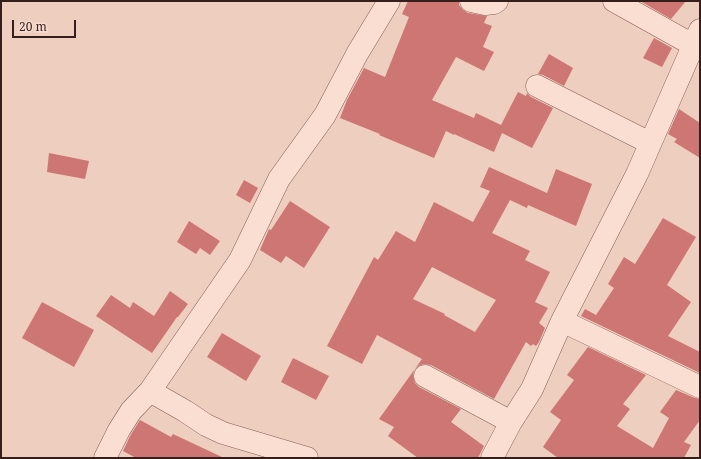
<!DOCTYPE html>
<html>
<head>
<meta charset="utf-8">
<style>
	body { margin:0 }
	#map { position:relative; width:701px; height:459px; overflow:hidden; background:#eecebe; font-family:"Noto Serif",serif }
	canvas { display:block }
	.frame { position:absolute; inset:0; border:2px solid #361e1c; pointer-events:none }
	.scale { position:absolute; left:12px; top:20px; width:64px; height:18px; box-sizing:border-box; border:2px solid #361e1c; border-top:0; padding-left:5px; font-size:12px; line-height:14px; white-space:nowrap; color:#361e1c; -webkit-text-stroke:3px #f6dbce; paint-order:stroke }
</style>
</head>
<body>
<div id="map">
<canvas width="701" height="459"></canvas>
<div class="frame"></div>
<div class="scale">20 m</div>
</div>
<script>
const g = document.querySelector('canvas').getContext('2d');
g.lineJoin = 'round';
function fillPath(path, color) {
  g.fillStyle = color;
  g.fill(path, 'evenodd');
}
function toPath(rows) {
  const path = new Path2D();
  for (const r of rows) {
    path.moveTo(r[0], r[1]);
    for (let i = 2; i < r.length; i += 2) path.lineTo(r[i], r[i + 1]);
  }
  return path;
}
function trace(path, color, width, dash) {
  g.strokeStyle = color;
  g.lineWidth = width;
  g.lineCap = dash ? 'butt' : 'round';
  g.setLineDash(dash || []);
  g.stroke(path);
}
const building = toPath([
	[408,1,459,1,459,5,463,10,468,13,487,16,484,23,492,26,483,47,494,52,484,71,456,57,432,100,474,118,476,113,501,125,518,92,526,96,527,93,531,97,553,108,532,148,502,133,494,152,454,134,454,135,446,131,434,158,379,135,380,134,340,118,347,100,364,68,385,77,409,17,402,14],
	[640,1,686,1,671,19],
	[654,38,672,48,662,67,643,58],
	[549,54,573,68,564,86,543,75,538,74],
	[679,109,700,123,700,158,674,142,677,139,668,134],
	[49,153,89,161,85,179,47,172],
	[489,167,547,193,556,169,592,184,576,226,528,205,527,208,510,200,492,233,530,251,525,260,550,272,535,302,548,308,539,323,545,328,539,342,536,346,533,344,531,346,526,342,494,399,431,365,424,364,418,366,414,370,413,376,415,383,419,387,461,409,451,422,484,446,478,458,418,458,388,436,394,427,379,419,422,359,377,335,362,364,327,346,374,257,378,260,396,231,415,242,434,202,473,222,490,191,480,187],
	[432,267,496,300,475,332,444,315,445,314,413,299],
	[244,180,258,188,250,203,236,195],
	[290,201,330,227,304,268,286,256,281,263,260,250,269,229,271,230],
	[663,218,696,237,667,285,691,302,668,336,700,352,700,373,581,316,585,309,596,315,614,288,608,284,624,257,635,264],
	[189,221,220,241,210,255,200,248,196,254,177,242],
	[170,291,188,304,178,317,177,317,152,353,96,316,111,295,130,308,133,302,154,316],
	[42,302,94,330,74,367,22,338],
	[222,333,261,356,246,381,207,357],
	[588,347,646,375,623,404,630,409,617,426,653,448,669,418,660,412,676,390,695,398,700,399,700,420,684,442,691,445,684,458,558,458,543,447,561,420,550,412,574,380,567,375],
	[293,358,329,376,316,400,281,382],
	[140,420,171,437,173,434,224,458,136,458,123,451,130,436]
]);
const minor = toPath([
	[471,1,485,4,494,3,497,1],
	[614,1,693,45],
	[537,86,650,143],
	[562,321,700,387],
	[425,376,511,422],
	[150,391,185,411,206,425,223,433,307,458],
	[105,458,119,430,131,411,150,391,240,260,279,179,325,115,357,54,389,1],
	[492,458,511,422,532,389,562,321,637,174,700,30]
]);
fillPath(building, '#cd7673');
trace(minor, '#875e57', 23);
trace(minor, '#f9ded1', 22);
</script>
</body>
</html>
